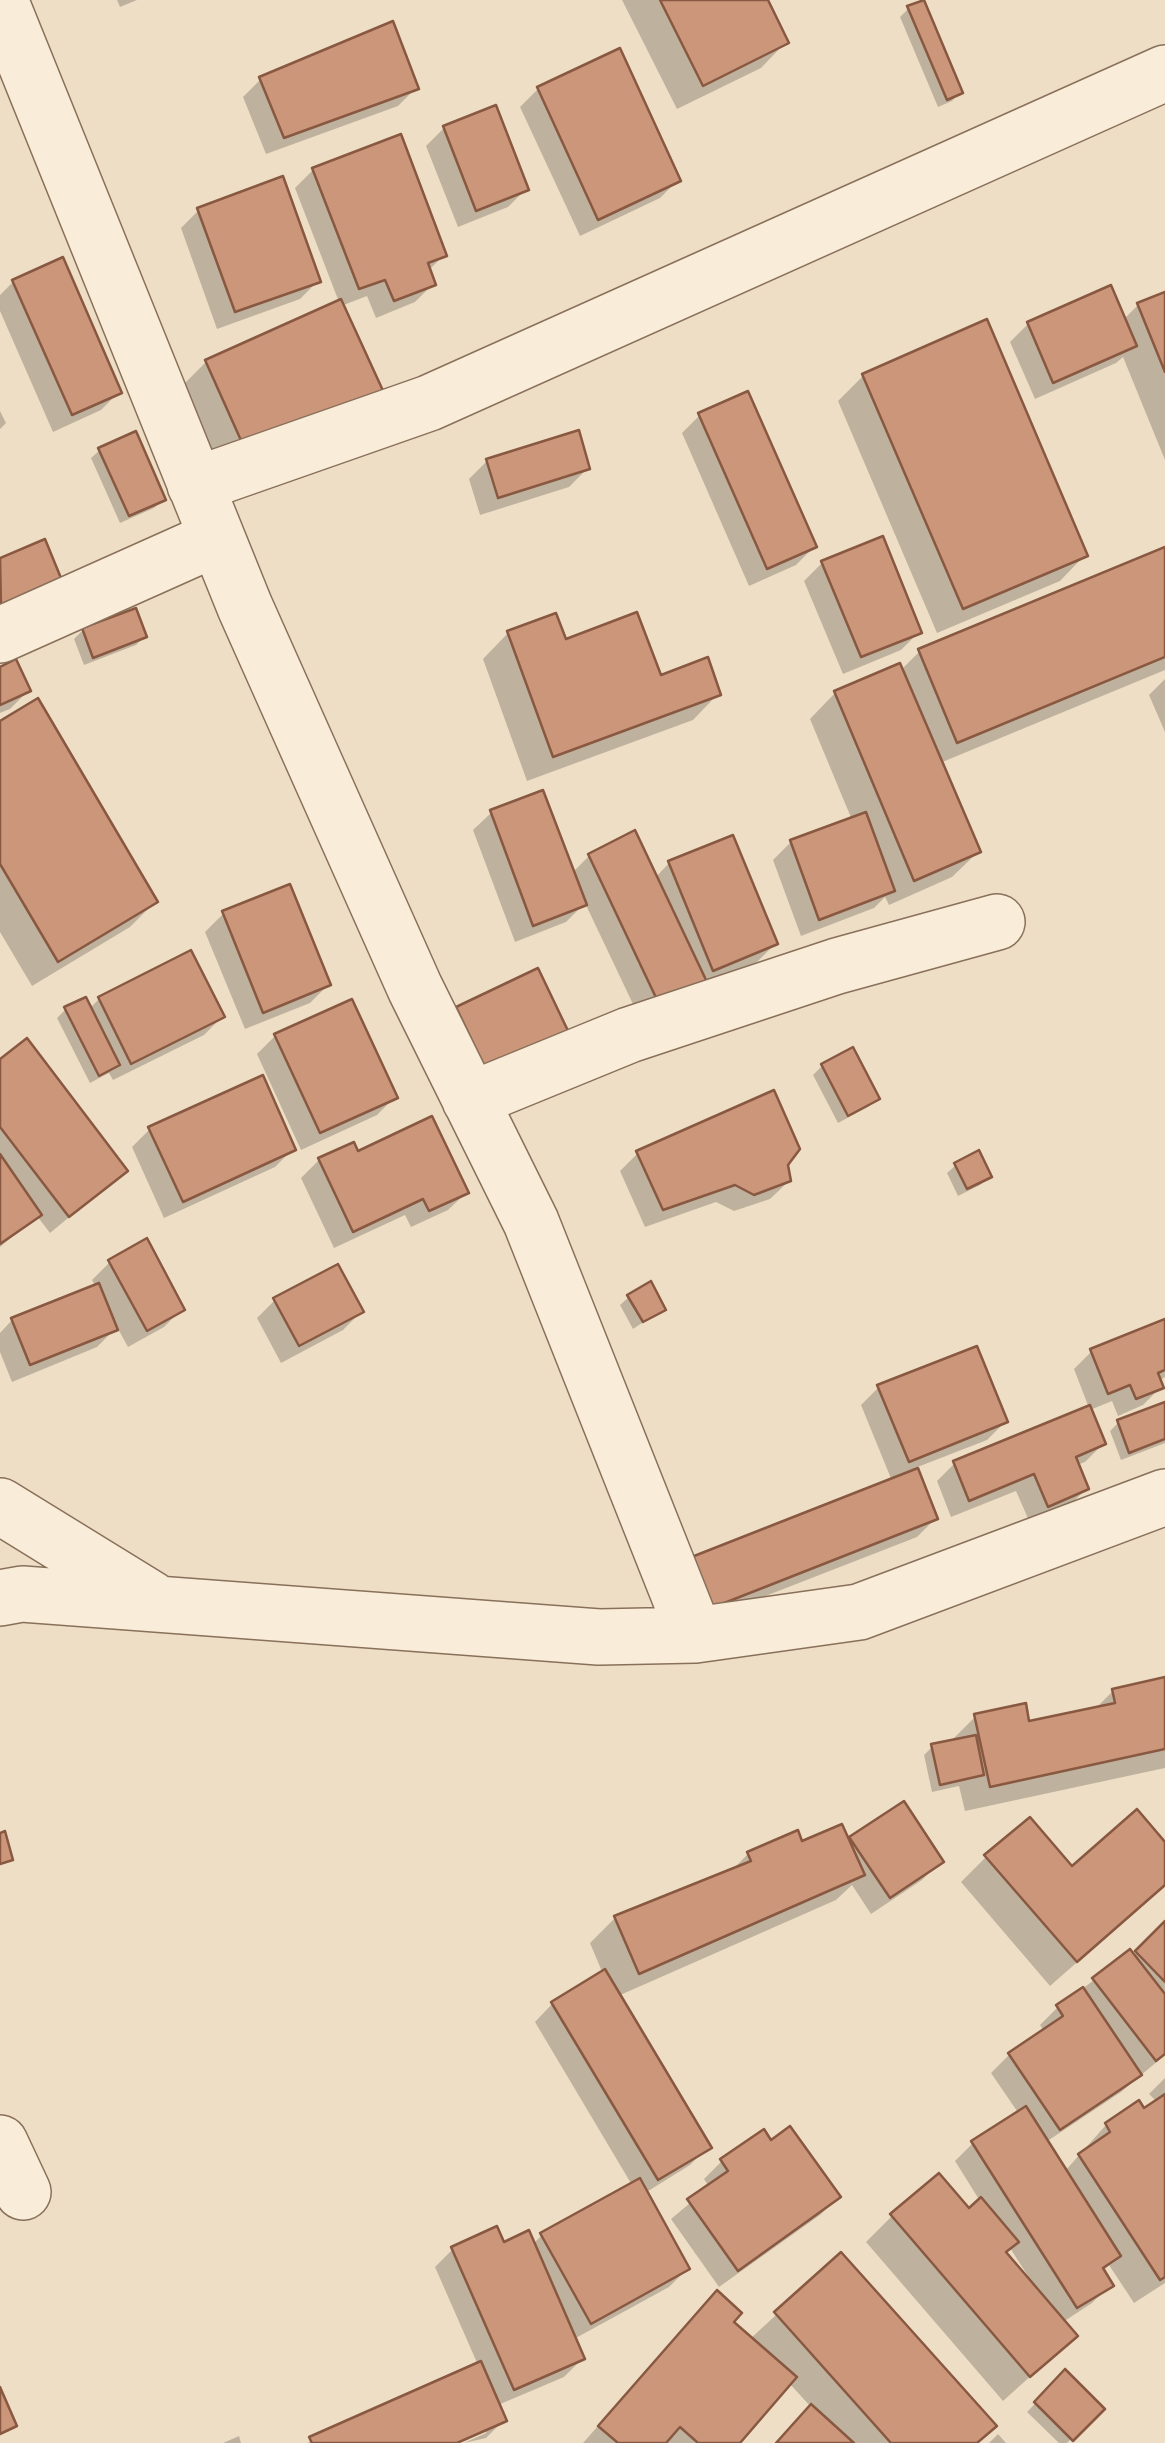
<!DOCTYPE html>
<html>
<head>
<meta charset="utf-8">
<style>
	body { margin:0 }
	canvas { display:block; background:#eedec5 }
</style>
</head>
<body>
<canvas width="1165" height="2443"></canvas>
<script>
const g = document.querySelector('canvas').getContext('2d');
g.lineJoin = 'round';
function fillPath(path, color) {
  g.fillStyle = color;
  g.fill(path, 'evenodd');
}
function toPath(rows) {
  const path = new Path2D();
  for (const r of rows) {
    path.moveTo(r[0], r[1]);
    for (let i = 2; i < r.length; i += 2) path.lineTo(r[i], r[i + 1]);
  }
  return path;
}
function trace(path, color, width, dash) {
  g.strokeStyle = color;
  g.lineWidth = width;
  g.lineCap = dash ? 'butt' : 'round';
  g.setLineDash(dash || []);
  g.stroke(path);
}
const shadow = toPath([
	[117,0,137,0,120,7],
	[622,0,765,0,786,42,761,68,677,109],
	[909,8,960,92,952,101,938,107,900,17],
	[261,79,416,88,398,106,266,154,243,97],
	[538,89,678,180,660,198,580,236,520,107],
	[444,128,526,189,508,207,458,227,426,146],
	[313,170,444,255,428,271,433,284,415,302,376,318,367,296,341,306,223,480,181,387,206,362,339,302,295,188],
	[199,210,318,281,300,299,217,329,181,228],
	[13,282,119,392,101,410,53,432,0,311,0,295],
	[1165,295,1165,460,1123,357,1116,363,1035,399,1010,342,1028,324,1123,320,1138,305],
	[863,376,1085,555,1060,581,937,633,838,401],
	[0,411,6,423,0,429],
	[700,415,814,547,796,565,749,586,682,433],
	[100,450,163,500,154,508,120,523,91,458],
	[487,461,587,469,569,487,480,515,469,479],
	[1165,549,1165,670,940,763,978,852,952,877,889,905,885,897,874,908,801,936,773,860,791,842,852,820,810,719,835,693,901,670,920,651],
	[822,563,919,632,901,650,843,674,804,581],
	[83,630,144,637,136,645,84,665,74,639],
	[508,633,564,642,659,679,718,694,693,720,527,781,483,659],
	[0,669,28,691,10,709,0,713],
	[1165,679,1165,732,1149,695],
	[0,723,155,902,130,927,32,986,0,932],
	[491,813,572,873,589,856,655,878,669,863,775,944,757,962,701,984,641,1021,585,903,566,922,515,942,473,830],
	[223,914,328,985,310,1003,245,1029,205,932],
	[99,999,222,1017,204,1035,113,1080,109,1073,90,1083,57,1018,66,1009,89,1009],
	[351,1002,395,1097,377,1115,301,1150,257,1054,275,1036],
	[0,1062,125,1171,50,1233,37,1216,0,1247],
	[822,1066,877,1098,868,1107,838,1123,813,1075],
	[150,1129,293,1149,275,1167,164,1218,132,1147],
	[638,1153,789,1181,770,1199,734,1211,716,1202,645,1227,620,1171],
	[356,1154,466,1193,448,1210,411,1227,405,1215,334,1248,301,1178,319,1160],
	[956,1165,989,1177,980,1185,958,1196,947,1173],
	[110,1262,182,1309,164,1327,128,1347,117,1327,97,1347,12,1382,0,1352,0,1333,12,1320,96,1287,92,1280],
	[629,1297,663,1309,633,1329,620,1305],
	[275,1300,361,1312,343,1330,281,1363,257,1318],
	[1165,1325,1165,1377,1159,1381,1161,1387,1143,1405,1118,1416,1112,1401,1090,1410,1103,1444,1085,1462,1077,1465,1086,1489,1068,1507,1030,1523,1016,1491,951,1517,937,1481,955,1463,1089,1408,1074,1369,1092,1351],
	[879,1387,1005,1422,987,1440,915,1468,935,1519,917,1537,691,1625,892,1481,861,1405],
	[1165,1404,1165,1443,1121,1460,1110,1431,1119,1422],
	[1165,1680,1165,1768,965,1811,959,1786,932,1792,924,1755,933,1746,950,1742,976,1716,1027,1724,1094,1710,1113,1691],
	[851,1839,940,1862,922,1880,871,1914,852,1885,836,1900,618,1996,708,2147,690,2165,645,2193,687,2269,669,2287,574,2339,582,2359,564,2377,498,2405,504,2420,486,2438,464,2443,486,2433,486,2427,451,2443,307,2443,478,2365,435,2267,453,2249,533,2244,542,2235,632,2185,535,2022,552,2004,603,1974,590,1943,615,1918,730,1872,748,1854,801,1844,847,1842],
	[1165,1846,1165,1885,1050,1986,961,1882,986,1857,1072,1870],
	[1165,1925,1165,2055,1121,2092,1046,2142,1065,2171,1106,2125,1144,2111,1157,2102,1149,2094,1165,2078,1165,2283,1134,2303,1109,2265,1102,2272,1110,2285,1092,2303,1063,2322,1075,2336,1003,2401,866,2242,892,2216,969,2212,980,2201,955,2161,973,2143,1019,2114,991,2073,1009,2055,1044,2031,1040,2025,1058,2007,1094,1980,1133,1956],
	[1010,2248,1028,2276,1025,2278,1004,2253],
	[770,2143,838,2197,820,2215,719,2287,671,2219,709,2187,704,2179,722,2161],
	[841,2255,976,2443,777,2443,811,2407,789,2383,737,2443,583,2443,692,2319,731,2322,750,2339],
	[1065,2373,1101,2409,1067,2443,1059,2443,1027,2412],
	[998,2434,1006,2443,989,2443],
	[239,2436,241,2443,223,2443]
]);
const building = toPath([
	[660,0,768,0,789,43,703,86,660,0],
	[924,0,963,93,947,100,907,6,924,0],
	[393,21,419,89,284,138,259,77,393,21],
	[620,48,681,181,598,220,537,87,620,48],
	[496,105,529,190,476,211,443,126,496,105],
	[401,134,447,256,428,263,436,285,394,301,385,280,359,289,312,168,401,134],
	[283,176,321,282,235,312,197,208,283,176],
	[63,257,122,393,72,415,12,280,63,257],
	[1111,285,1137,346,1053,383,1027,322,1111,285],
	[1165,292,1165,372,1137,303,1165,292],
	[341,299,385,395,248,456,205,360,341,299],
	[987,319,1088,556,963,609,862,374,987,319],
	[748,391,817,547,767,569,698,413,748,391],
	[579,430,590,469,498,498,486,459,579,430],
	[136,431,166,500,129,516,98,448,136,431],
	[883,536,922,633,861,657,821,561,883,536],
	[45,539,63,583,1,607,0,558,45,539],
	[1165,547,1165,657,957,743,918,649,1165,547],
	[136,608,147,637,93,658,82,628,136,608],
	[637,612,661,675,708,657,721,695,553,757,507,631,556,613,566,639,637,612],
	[16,659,31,691,0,705,0,667,16,659],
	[900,663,981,852,914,881,834,691,900,663],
	[38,698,158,902,58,962,0,864,0,721,38,698],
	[543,790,587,905,533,926,490,810,543,790],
	[866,812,895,891,819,920,790,840,866,812],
	[635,830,707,982,659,1004,588,854,635,830],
	[733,835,778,944,713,971,668,861,733,835],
	[290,884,331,985,263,1013,222,911,290,884],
	[191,950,225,1017,131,1064,98,997,191,950],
	[538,968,570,1035,488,1075,456,1007,538,968],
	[86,997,120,1065,99,1076,64,1007,86,997],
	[352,999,398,1098,320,1133,274,1034,352,999],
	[27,1038,128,1171,69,1217,0,1127,0,1059,27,1038],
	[853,1047,880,1099,848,1116,821,1064,853,1047],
	[263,1075,296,1150,183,1202,148,1127,263,1075],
	[774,1090,800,1149,788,1165,791,1181,754,1195,735,1185,663,1210,636,1151,774,1090],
	[432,1116,469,1193,429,1211,423,1199,353,1232,318,1158,354,1142,358,1151,432,1116],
	[979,1150,992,1177,967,1189,954,1163,979,1150],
	[0,1154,42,1215,0,1244,0,1154],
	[147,1238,185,1310,147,1331,108,1260,147,1238],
	[338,1264,364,1312,299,1346,273,1298,338,1264],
	[651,1281,666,1310,643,1322,627,1295,651,1281],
	[99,1283,118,1330,30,1365,11,1318,99,1283],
	[1165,1319,1165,1370,1158,1373,1164,1388,1136,1399,1130,1385,1108,1394,1090,1349,1165,1319],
	[977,1346,1008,1422,909,1462,877,1385,977,1346],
	[1165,1402,1165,1439,1129,1453,1117,1420,1165,1402],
	[1090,1405,1106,1444,1076,1457,1089,1489,1048,1507,1034,1474,969,1501,953,1461,1090,1405],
	[918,1468,938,1519,709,1609,689,1558,918,1468],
	[1165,1677,1165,1749,990,1787,974,1714,1026,1703,1029,1721,1115,1703,1112,1689,1165,1677],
	[976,1735,984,1775,940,1785,931,1744,976,1735],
	[904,1801,944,1862,890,1898,849,1837,904,1801],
	[1137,1809,1165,1842,1165,1885,1077,1962,984,1855,1030,1817,1072,1866,1137,1809],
	[842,1824,865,1875,639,1974,614,1916,751,1861,747,1852,798,1830,802,1841,842,1824],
	[5,1831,13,1860,0,1864,0,1833,5,1831],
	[1165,1921,1165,1982,1135,1951,1165,1921],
	[1130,1949,1165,1994,1165,2054,1156,2061,1092,1978,1130,1949],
	[605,1969,712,2148,658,2180,551,2002,605,1969],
	[1083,1987,1142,2075,1060,2130,1008,2053,1063,2016,1056,2005,1083,1987],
	[1165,2094,1165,2277,1160,2280,1078,2154,1110,2132,1105,2123,1139,2100,1144,2108,1165,2094],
	[1026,2106,1121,2256,1103,2268,1114,2286,1077,2308,971,2141,1026,2106],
	[790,2126,841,2197,738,2271,687,2199,728,2171,720,2159,764,2129,771,2140,790,2126],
	[939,2173,969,2208,981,2197,1019,2242,1006,2252,1078,2336,1030,2377,890,2214,939,2173],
	[640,2178,690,2269,591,2324,540,2233,640,2178],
	[497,2226,504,2242,529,2230,585,2359,514,2390,451,2247,497,2226],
	[841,2252,997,2426,977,2443,891,2443,774,2312,841,2252],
	[717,2290,742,2313,734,2322,797,2377,740,2443,698,2443,680,2427,666,2443,618,2443,598,2426,717,2290],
	[481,2361,507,2421,457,2443,312,2443,309,2437,481,2361],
	[1065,2369,1105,2409,1073,2441,1034,2402,1065,2369],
	[0,2387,17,2426,0,2434,0,2387],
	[811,2404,854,2443,776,2443,811,2404]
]);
const minor = toPath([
	[0,0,245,607,415,988,531,1222,695,1635],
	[195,485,429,403,1165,73],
	[0,635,217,538],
	[470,1100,629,1035,837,966,997,922],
	[0,1506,151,1599],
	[0,1598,22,1594,599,1637,695,1635,859,1612,1165,1497],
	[0,2143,23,2192]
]);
fillPath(shadow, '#0003');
fillPath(building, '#cc967b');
trace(building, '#885841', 2.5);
trace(minor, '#89705b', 58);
trace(minor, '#f9ecd8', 55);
</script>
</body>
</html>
